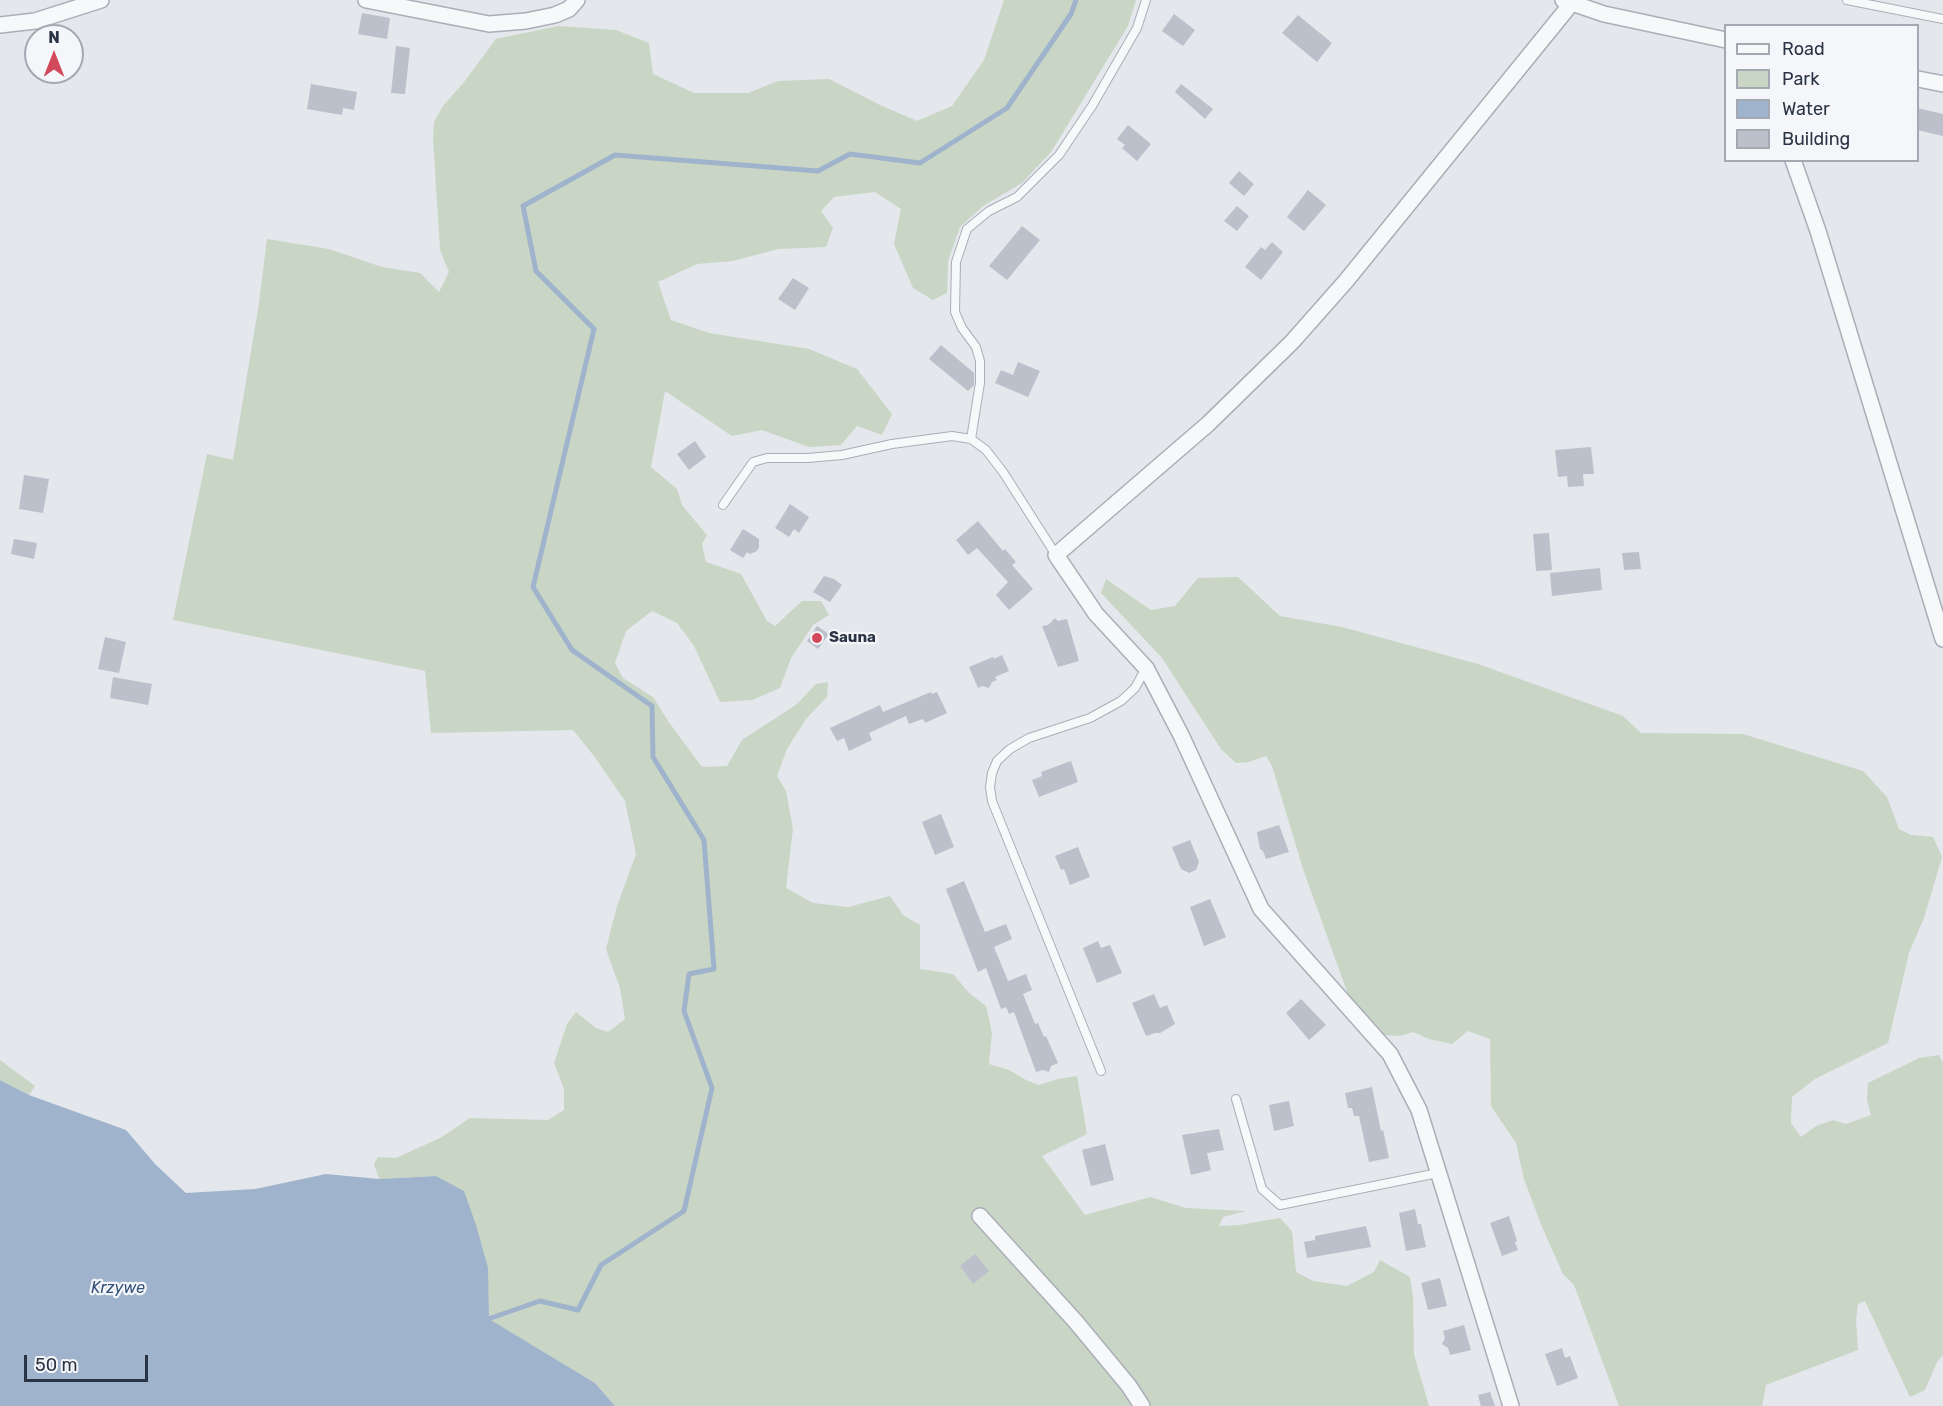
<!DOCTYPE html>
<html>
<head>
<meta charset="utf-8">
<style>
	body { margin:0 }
	#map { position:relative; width:1943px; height:1406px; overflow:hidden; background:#e4e7ec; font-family:Rubik,sans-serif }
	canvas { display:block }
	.legend { position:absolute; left:1724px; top:24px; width:195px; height:138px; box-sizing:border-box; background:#f4f6f9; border:2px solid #a4a8b1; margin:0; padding:8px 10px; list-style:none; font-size:18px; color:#2b3445 }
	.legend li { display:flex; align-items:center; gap:12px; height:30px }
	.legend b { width:30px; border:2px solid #a4a8b1 }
	.north { position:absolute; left:24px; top:24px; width:60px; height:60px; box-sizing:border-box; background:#f4f6f9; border:2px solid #a4a8b1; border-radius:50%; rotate:0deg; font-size:16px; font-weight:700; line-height:24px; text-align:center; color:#2b3445 }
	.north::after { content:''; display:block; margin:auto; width:21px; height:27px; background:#d1495b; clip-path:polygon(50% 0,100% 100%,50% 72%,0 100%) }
	.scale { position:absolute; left:24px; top:1355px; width:124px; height:27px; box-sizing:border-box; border:3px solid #2b3445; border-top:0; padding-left:8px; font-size:18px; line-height:21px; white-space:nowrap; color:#2b3445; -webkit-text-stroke:4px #f4f6f9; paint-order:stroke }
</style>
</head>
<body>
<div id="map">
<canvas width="1943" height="1406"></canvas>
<ul class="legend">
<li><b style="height:8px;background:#f7f8fa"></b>Road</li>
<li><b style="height:16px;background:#c9d6c5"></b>Park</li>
<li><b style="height:16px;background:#9fb4cc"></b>Water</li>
<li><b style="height:16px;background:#bbc0ca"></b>Building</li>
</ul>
<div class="north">N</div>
<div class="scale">50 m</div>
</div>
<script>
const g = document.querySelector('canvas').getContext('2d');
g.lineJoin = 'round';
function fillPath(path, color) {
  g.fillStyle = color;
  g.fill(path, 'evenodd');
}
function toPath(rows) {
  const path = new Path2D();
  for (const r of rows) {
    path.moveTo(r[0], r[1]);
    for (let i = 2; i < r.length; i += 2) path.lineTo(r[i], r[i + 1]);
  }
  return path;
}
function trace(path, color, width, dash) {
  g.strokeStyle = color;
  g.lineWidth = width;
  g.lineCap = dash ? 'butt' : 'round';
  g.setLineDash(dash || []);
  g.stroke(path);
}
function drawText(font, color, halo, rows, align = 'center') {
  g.font = font + ' Rubik,sans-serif';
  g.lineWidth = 4.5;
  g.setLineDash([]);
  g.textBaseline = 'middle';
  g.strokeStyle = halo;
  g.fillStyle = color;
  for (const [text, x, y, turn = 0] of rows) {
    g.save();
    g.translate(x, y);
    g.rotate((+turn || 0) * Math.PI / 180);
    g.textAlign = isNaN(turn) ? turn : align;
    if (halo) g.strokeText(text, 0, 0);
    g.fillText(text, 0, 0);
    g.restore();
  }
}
const green = toPath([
	[1004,0,1136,0,1128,26,1051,152,1022,183,983,206,960,227,948,261,947,293,933,300,913,288,894,244,901,209,875,192,834,197,821,211,833,228,826,247,778,249,733,261,697,264,658,282,671,320,709,333,809,349,857,369,892,414,882,435,857,426,841,445,809,447,762,430,732,436,665,391,651,467,677,489,682,505,707,535,702,544,706,562,741,574,767,621,775,626,802,601,821,601,829,615,813,625,791,658,780,688,752,700,720,702,694,646,677,623,652,611,626,631,615,663,623,678,653,697,668,721,702,767,727,766,742,740,797,704,816,684,828,682,827,697,806,719,787,749,777,776,786,791,793,829,786,888,813,903,848,907,890,896,903,915,920,925,920,969,953,974,969,993,986,1006,992,1033,989,1064,1009,1070,1026,1080,1039,1085,1058,1079,1077,1076,1087,1134,1042,1156,1085,1215,1150,1197,1186,1208,1246,1211,1223,1217,1219,1226,1239,1225,1280,1218,1292,1231,1296,1272,1313,1281,1347,1286,1374,1272,1380,1260,1410,1277,1413,1297,1414,1354,1429,1406,615,1406,595,1383,488,1319,488,1268,436,1176,379,1179,374,1164,378,1157,396,1158,442,1137,470,1118,548,1120,564,1110,564,1089,554,1063,567,1024,576,1012,596,1028,608,1032,625,1019,620,988,606,949,617,906,636,854,625,801,594,756,573,730,431,733,425,671,173,620,207,454,233,460,259,303,267,239,329,249,382,267,420,273,439,292,449,272,440,250,433,139,434,122,443,106,464,82,496,39,558,26,616,30,649,43,653,74,694,93,748,93,778,81,829,79,880,105,917,121,952,106,984,60],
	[1238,577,1280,616,1342,627,1478,664,1623,716,1641,733,1743,734,1863,771,1887,797,1899,829,1911,835,1933,837,1942,857,1924,918,1909,953,1888,1043,1815,1079,1792,1097,1791,1123,1801,1137,1816,1126,1833,1120,1846,1124,1871,1115,1867,1100,1868,1083,1919,1058,1939,1055,1943,1063,1943,1355,1937,1362,1925,1390,1910,1397,1865,1301,1858,1304,1856,1320,1858,1350,1766,1385,1762,1406,1619,1406,1574,1285,1563,1274,1542,1227,1524,1179,1516,1143,1491,1106,1490,1039,1468,1031,1452,1044,1429,1039,1413,1032,1400,1036,1385,1035,1349,997,1303,869,1272,766,1266,756,1249,762,1236,763,1221,749,1162,658,1101,593,1106,579,1151,610,1175,606,1198,578],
	[0,1060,35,1086,29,1095,0,1080]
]);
const water = toPath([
	[0,1080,29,1095,126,1130,156,1165,186,1193,255,1189,326,1174,379,1179,436,1176,464,1191,476,1225,488,1268,489,1319,595,1383,615,1406,0,1406]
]);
const stream = toPath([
	[488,1319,540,1301,578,1310,601,1265,684,1211,712,1088,684,1011,689,974,714,969,704,840,653,757,652,706,572,650,533,587,594,329,536,271,523,206,615,155,818,171,850,154,920,163,1007,108,1071,14,1076,0]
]);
const building = toPath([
	[362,13,390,18,387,39,358,34],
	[1174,14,1195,30,1183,46,1162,31],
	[1298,15,1332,43,1317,62,1282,33],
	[396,46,410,48,405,94,391,93],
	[311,84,357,92,354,110,343,108,342,115,307,109],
	[1181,84,1213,109,1205,119,1175,92],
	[1917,108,1943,114,1943,136,1917,130],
	[1128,125,1151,144,1137,161,1122,148,1125,145,1117,139],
	[1239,171,1254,184,1244,196,1229,183],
	[1308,190,1326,205,1304,231,1287,217],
	[1237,206,1249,216,1237,231,1224,221],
	[1022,226,1040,240,1007,280,989,266],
	[1272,242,1283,252,1261,280,1245,267,1261,247,1265,250],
	[793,278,809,288,795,310,778,299],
	[941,345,974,373,974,385,968,391,929,359],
	[1018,362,1040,371,1028,397,995,383,1001,370,1013,375],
	[695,441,706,457,689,470,677,454],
	[1591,447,1594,474,1583,474,1584,486,1568,487,1567,476,1558,477,1555,450],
	[24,475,49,479,43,513,19,509],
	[790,504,809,517,799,533,794,529,789,537,775,528],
	[978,521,1003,551,1005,549,1016,562,1012,565,1033,589,1009,610,996,595,1008,582,977,548,968,555,956,540],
	[743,529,759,539,759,547,757,551,750,554,747,552,743,558,730,550],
	[1549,533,1552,570,1536,571,1533,534],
	[14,539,37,543,34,559,11,554],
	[1639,552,1641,569,1624,570,1622,553],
	[1600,568,1602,590,1552,596,1550,573],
	[824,576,834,579,842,585,830,602,813,592],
	[1055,618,1058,621,1067,619,1079,661,1058,667,1042,626,1048,625],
	[817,626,829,634,818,649,807,641],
	[105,637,126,642,119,673,98,669],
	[1002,655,1009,671,995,677,997,680,992,682,989,688,983,686,978,688,969,667,993,657,994,659],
	[113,677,152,684,148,705,110,698],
	[931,692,932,694,937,692,947,713,925,723,923,719,909,724,906,716,869,733,872,740,849,751,844,738,837,741,830,728,880,705,883,712],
	[1071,761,1078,782,1039,797,1032,780,1042,776,1041,772],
	[941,814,954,847,935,855,922,822],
	[1279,825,1289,852,1266,859,1263,851,1260,849,1257,832],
	[1190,840,1199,862,1196,870,1189,873,1181,869,1172,847],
	[1078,847,1090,877,1070,885,1064,869,1061,870,1055,856],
	[964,881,985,932,1006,924,1012,939,994,947,1008,981,1026,974,1032,990,1023,994,1035,1024,1038,1023,1044,1037,1046,1036,1058,1063,1051,1066,1049,1072,1043,1070,1036,1072,1014,1012,1009,1014,1006,1007,1001,1009,986,968,978,972,946,889],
	[1210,899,1226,937,1204,946,1190,907],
	[1098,941,1101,948,1110,945,1122,973,1097,983,1083,948],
	[1154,994,1160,1008,1167,1005,1175,1024,1160,1033,1155,1033,1146,1036,1132,1003],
	[1301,999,1326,1025,1309,1040,1286,1013],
	[1372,1087,1381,1131,1383,1130,1389,1158,1369,1162,1359,1116,1354,1116,1352,1108,1348,1108,1345,1093],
	[1289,1101,1294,1126,1274,1131,1269,1105],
	[1219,1129,1224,1150,1207,1153,1211,1170,1191,1175,1182,1135],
	[1105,1144,1114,1180,1091,1186,1082,1150],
	[1415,1209,1418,1224,1421,1224,1426,1247,1406,1251,1399,1213],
	[1509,1216,1517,1241,1515,1242,1518,1250,1502,1256,1490,1223],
	[1366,1226,1371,1247,1307,1258,1304,1242,1315,1240,1315,1236],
	[975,1254,989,1271,973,1284,960,1266],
	[1440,1278,1447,1306,1428,1310,1421,1283],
	[1464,1325,1471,1350,1450,1355,1448,1348,1442,1344,1445,1338,1443,1331],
	[1562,1348,1565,1358,1570,1356,1578,1378,1557,1386,1545,1354],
	[1490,1392,1495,1406,1481,1406,1478,1395]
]);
const lane = toPath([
	[1847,0,1943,19],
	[971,439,980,383,980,361,976,347,962,328,955,312,956,262,967,229,989,211,1017,197,1059,155,1092,106,1137,28,1146,0],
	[723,505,753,462,767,458,808,458,842,455,892,444,952,436,971,439,986,450,1003,472,1056,555],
	[1101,1071,992,801,990,787,992,773,997,761,1010,749,1029,738,1090,718,1121,701,1135,688,1146,668],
	[1236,1099,1262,1189,1280,1205,1438,1173]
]);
const street = toPath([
	[366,0,489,24,526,21,555,15,569,9,577,0],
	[1563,0,1604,14,1726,40],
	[0,25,35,21,101,0],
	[1918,79,1943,84],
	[1793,160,1818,231,1943,639],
	[980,1216,1076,1322,1129,1386,1142,1406],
	[1511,1406,1419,1110,1390,1054,1261,909,1181,735,1146,668,1096,614,1056,555,1208,424,1292,342,1346,281,1571,4]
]);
const markers = [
	[817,638,6,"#d1495b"]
];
const poiNames = [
	["Sauna",829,638]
];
const waterNames = [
	["Krzywe",118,1288]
];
fillPath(green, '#c9d6c5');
fillPath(water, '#9fb4cc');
trace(stream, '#9fb4cc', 5);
fillPath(building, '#bbc0ca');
trace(lane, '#a9aeb7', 10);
trace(street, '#a9aeb7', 18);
trace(lane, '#f7f8fa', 8);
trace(street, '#f7f8fa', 15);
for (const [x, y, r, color] of markers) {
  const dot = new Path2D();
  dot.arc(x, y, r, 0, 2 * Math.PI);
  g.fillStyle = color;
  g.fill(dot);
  trace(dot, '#f4f6f9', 2);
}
drawText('bold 15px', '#2b3445', '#f4f6f9', poiNames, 'left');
drawText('italic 16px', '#34527a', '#f4f6f9', waterNames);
</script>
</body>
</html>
